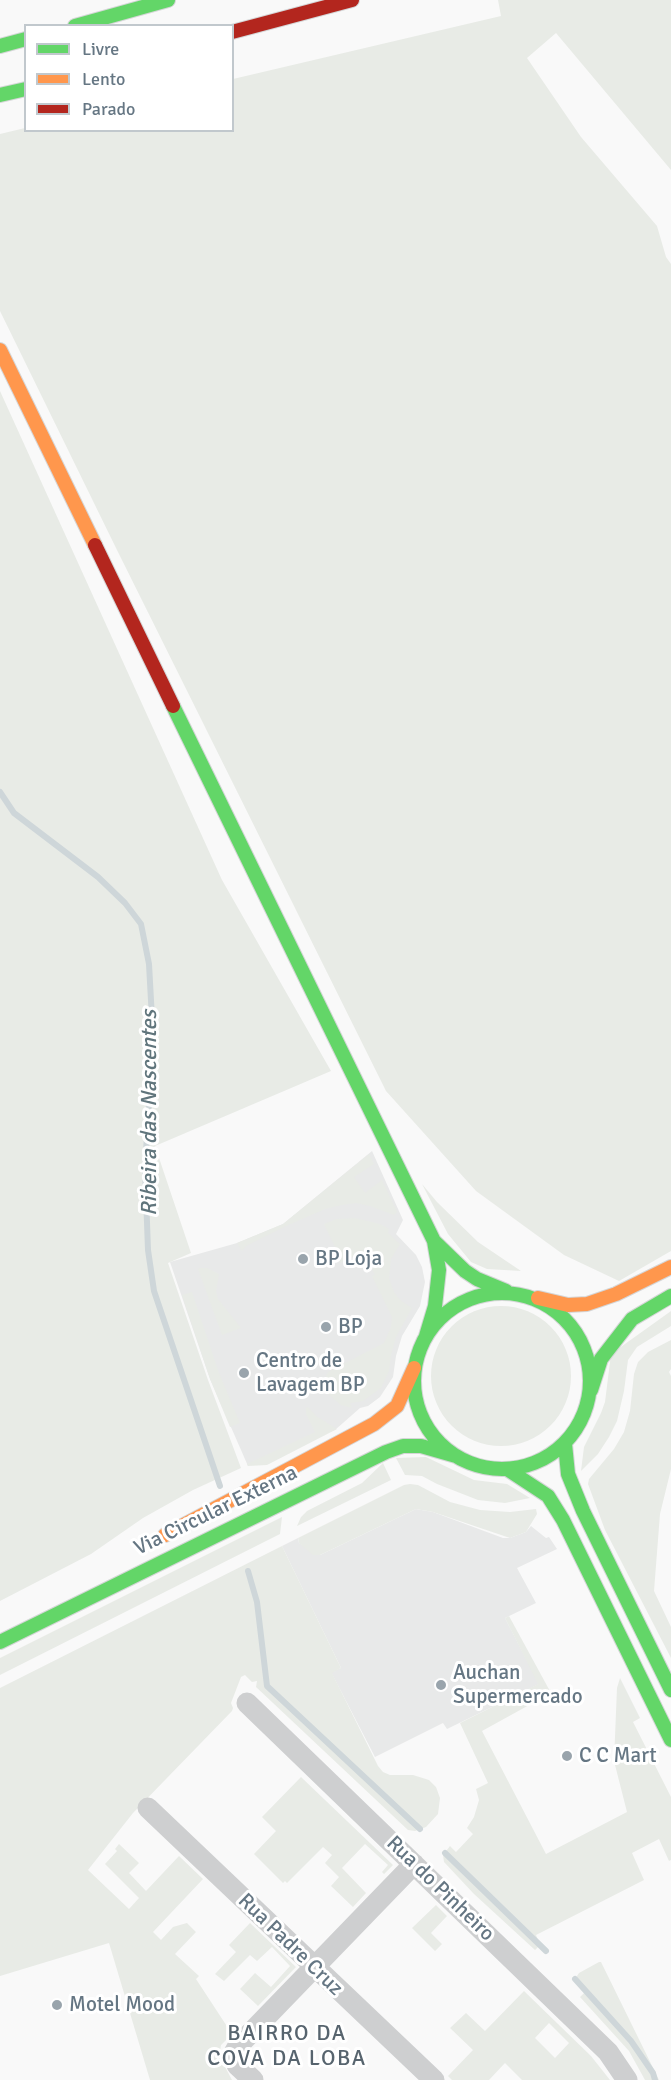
<!DOCTYPE html>
<html>
<head>
<meta charset="utf-8">
<style>
	body { margin:0 }
	#map { position:relative; width:671px; height:2080px; overflow:hidden; background:#f9f9f9; font-family:Signika,sans-serif }
	canvas { display:block }
	.legend { position:absolute; left:24px; top:24px; width:210px; height:108px; box-sizing:border-box; background:#fff; border:2px solid #c1c8cd; margin:0; padding:8px 10px; list-style:none; font-size:18px; color:#657683 }
	.legend li { display:flex; align-items:center; gap:12px; height:30px }
	.legend b { width:30px; border:2px solid #c1c8cd }
</style>
</head>
<body>
<div id="map">
<canvas width="671" height="2080"></canvas>
<ul class="legend">
<li><b style="height:8px;background:#63d668"></b>Livre</li>
<li><b style="height:8px;background:#ff974d"></b>Lento</li>
<li><b style="height:8px;background:#b3261e"></b>Parado</li>
</ul>
</div>
<script>
const g = document.querySelector('canvas').getContext('2d');
g.lineJoin = 'round';
function fillPath(path, color) {
  g.fillStyle = color;
  g.fill(path, 'evenodd');
}
function toPath(rows) {
  const path = new Path2D();
  for (const r of rows) {
    if (r.length === 3) {
      path.moveTo(r[0] + r[2], r[1]);
      path.arc(r[0], r[1], r[2], 0, 2 * Math.PI);
      continue;
    }
    path.moveTo(r[0], r[1]);
    for (let i = 2; i < r.length; i += 2) path.lineTo(r[i], r[i + 1]);
  }
  return path;
}
function trace(path, color, width, dash) {
  g.strokeStyle = color;
  g.lineWidth = width;
  g.lineCap = dash ? 'butt' : 'round';
  g.setLineDash(dash || []);
  g.stroke(path);
}
function drawText(font, color, halo, rows, align = 'center') {
  g.font = font + ' Signika,sans-serif';
  g.lineWidth = 6;
  g.setLineDash([]);
  g.textBaseline = 'middle';
  g.strokeStyle = halo;
  g.fillStyle = color;
  for (const [text, x, y, turn = 0] of rows) {
    g.save();
    g.translate(x, y);
    g.rotate((+turn || 0) * Math.PI / 180);
    g.textAlign = isNaN(turn) ? turn : align;
    if (halo) g.strokeText(text, 0, 0);
    g.fillText(text, 0, 0);
    g.restore();
  }
}
const built = toPath([
	[372,1151,403,1220,396,1234,416,1255,422,1267,425,1282,420,1306,402,1336,396,1356,393,1377,380,1397,368,1406,360,1408,335,1430,248,1466,210,1379,170,1262,237,1243,283,1224],
	[416,1509,433,1512,503,1538,510,1538,526,1532,531,1526,546,1538,549,1537,557,1549,517,1568,536,1603,505,1618,539,1684,447,1729,443,1723,375,1757,331,1672,341,1668,282,1546,298,1538,299,1543,320,1555]
]);
const green = toPath([
	[498,0,671,0,671,170,556,33,527,58,581,137,657,226,666,257,671,264,671,1251,619,1281,564,1255,476,1191,386,1091,116,548,0,311,0,134,25,128,26,130,232,130,233,79,501,16],
	[0,391,222,880,331,1071,155,1146,191,1253,168,1263,208,1380,241,1468,193,1490,143,1518,91,1554,0,1601],
	[369,1154,374,1164,354,1177,365,1193,382,1180,397,1212,394,1215,370,1206,356,1203,342,1205,325,1209,284,1227,246,1246,242,1251,237,1243,283,1224],
	[422,1184,437,1202,478,1242,521,1271,487,1269,471,1262,448,1234],
	[355,1218,380,1224,389,1229,388,1233,400,1244,391,1259,389,1278,394,1292,400,1300,412,1308,396,1337,391,1355,389,1371,381,1388,363,1401,350,1403,352,1408,341,1405,329,1395,325,1388,326,1376,328,1372,384,1343,391,1327,392,1317,372,1276,375,1275,363,1252,340,1263,334,1249,335,1247,324,1224,337,1219],
	[200,1268,207,1268,219,1274,216,1291,218,1299,241,1328,222,1335,198,1269],
	[192,1292,219,1373,240,1423,230,1427,210,1379,182,1295],
	[501,1376,70],
	[671,1311,671,1326,637,1347,628,1360,624,1391,617,1421,609,1437,598,1454,581,1471,584,1447,601,1413,605,1402,611,1354],
	[671,1340,671,1369,669,1372,671,1376,671,1469,660,1514,654,1591,671,1627,671,1658,605,1530,588,1484,589,1479,614,1449,624,1432,630,1411,634,1374,638,1362,648,1352],
	[308,1407,316,1416,337,1429,267,1465,248,1466,247,1464,315,1432,306,1414,306,1408],
	[426,1457,474,1480,507,1484,530,1498,505,1503,478,1500,437,1484,422,1476,405,1475,396,1458],
	[383,1463,391,1480,297,1526,301,1517,307,1511,362,1483],
	[410,1484,418,1485,450,1502,480,1510,510,1512,536,1509,537,1514,526,1532,510,1538,433,1512,416,1509,320,1555,313,1555,299,1543,298,1538,404,1485],
	[282,1517,280,1534,0,1675,0,1658],
	[282,1546,341,1668,332,1673,378,1766,383,1772,390,1775,413,1775,429,1780,436,1787,440,1798,438,1814,426,1827,415,1831,408,1830,256,1687,257,1681,252,1682,245,1675,241,1677,231,1703,233,1708,232,1711,133,1813,88,1870,129,1909,139,1898,105,1864,117,1851,115,1849,119,1844,139,1863,129,1873,146,1891,179,1856,203,1879,153,1932,161,1940,173,1927,187,1923,196,1932,175,1954,199,1976,196,1979,232,2034,221,2045,220,2051,223,2063,232,2080,150,2080,109,1943,0,1976,0,1688],
	[509,1616,551,1693,482,1731,546,1854,627,1812,614,1761,617,1688,620,1678,640,1718,633,1722,671,1797,671,1860,669,1861,659,1839,632,1853,644,1880,536,1935,540,1945,535,1950,474,1894,444,1862,443,1855,450,1846,456,1852,473,1834,467,1828,474,1817,479,1800,476,1789,488,1783,460,1723,538,1684,505,1618],
	[301,1777,393,1865,384,1874,382,1872,388,1865,365,1844,342,1868,366,1893,353,1907,331,1886,339,1877,325,1863,332,1855,323,1847,287,1883,285,1881,283,1883,254,1854,276,1831,262,1817],
	[436,1905,447,1916,431,1933,442,1944,435,1951,412,1928],
	[250,1923,296,1967,258,2006,240,1989,255,1973,271,1987,290,1966,272,1947,257,1961,250,1955,224,1981,215,1974,236,1952,229,1945],
	[599,1962,601,1962,659,2080,645,2080,629,2051,580,1997,586,1991,575,1979,579,1973],
	[524,1991,591,2056,610,2080,522,2080,505,2063,489,2080,452,2080,448,2076,473,2050,450,2028,466,2013,485,2031],
	[549,2023,569,2043,555,2058,535,2038]
]);
const stream = toPath([
	[0,792,14,813,98,877,125,903,141,924,149,964,153,1037,145,1168,148,1250,154,1291,220,1486],
	[248,1571,257,1602,267,1686,420,1829],
	[445,1853,546,1951],
	[575,1979,631,2041,653,2073,655,2080]
]);
const street = toPath([
	[247,1703,608,2052,627,2080],
	[148,1808,434,2080],
	[253,2080,237,2065,234,2053,238,2046,414,1864]
]);
const fast = toPath([
	[75,26,168,0],
	[0,46,26,39],
	[0,95,26,89],
	[173,706,434,1241,439,1270,435,1306,426,1336],
	[434,1241,465,1271,477,1279,506,1291],
	[502,1381,88],
	[591,1390,601,1359,632,1319,671,1296],
	[565,1444,568,1474,583,1511,671,1690],
	[507,1469,548,1496,563,1520,671,1740],
	[0,1642,386,1452,403,1446,421,1446,456,1456]
]);
const slow = toPath([
	[0,350,95,545],
	[538,1298,568,1305,587,1304,616,1294,671,1267],
	[165,1535,374,1424,397,1406,414,1368]
]);
const jam = toPath([
	[232,32,352,0],
	[95,545,173,706]
]);
const markers = [
	[303,1259,6,"#99a4ac"],
	[326,1327,6,"#99a4ac"],
	[244,1373,6,"#99a4ac"],
	[441,1685,6,"#99a4ac"],
	[567,1756,6,"#99a4ac"],
	[57,2005,6,"#99a4ac"]
];
const poiNames = [
	["BP Loja",315,1259],
	["BP",338,1327],
	["Centro de",256,1361],
	["Lavagem BP",256,1385],
	["Auchan",453,1673],
	["Supermercado",453,1697],
	["C C Mart",579,1756],
	["Motel Mood",69,2005]
];
const streetNames = [
	["Via Circular Externa",216,1511,-26],
	["Rua do Pinheiro",440,1889,44],
	["Rua Padre Cruz",290,1945,44]
];
const waterNames = [
	["Ribeira das Nascentes",150,1113,-90]
];
const neighbourhoodNames = [
	["BAIRRO DA",287,2034],
	["COVA DA LOBA",287,2059]
];
fillPath(built, '#e8e9e9');
fillPath(green, '#e8ebe6');
trace(stream, '#ced6d9', 6);
trace(fast, '#d5d6d7', 16);
trace(slow, '#d5d6d7', 16);
trace(jam, '#d5d6d7', 16);
trace(street, '#cecfd0', 21);
trace(fast, '#63d668', 14);
trace(slow, '#ff974d', 14);
trace(jam, '#b3261e', 14);
for (const [x, y, r, color] of markers) {
  const dot = new Path2D();
  dot.arc(x, y, r, 0, 2 * Math.PI);
  g.fillStyle = color;
  g.fill(dot);
  trace(dot, '#fff', 2);
}
drawText('21px', '#657683', '#fff', poiNames, 'left');
drawText('21px', '#657683', '#fff', streetNames);
drawText('italic 22px', '#60757c', '#fff', waterNames);
g.letterSpacing = '1.5px';
drawText('22px', '#57646e', '#fff', neighbourhoodNames);
g.letterSpacing = '0px';
</script>
</body>
</html>
